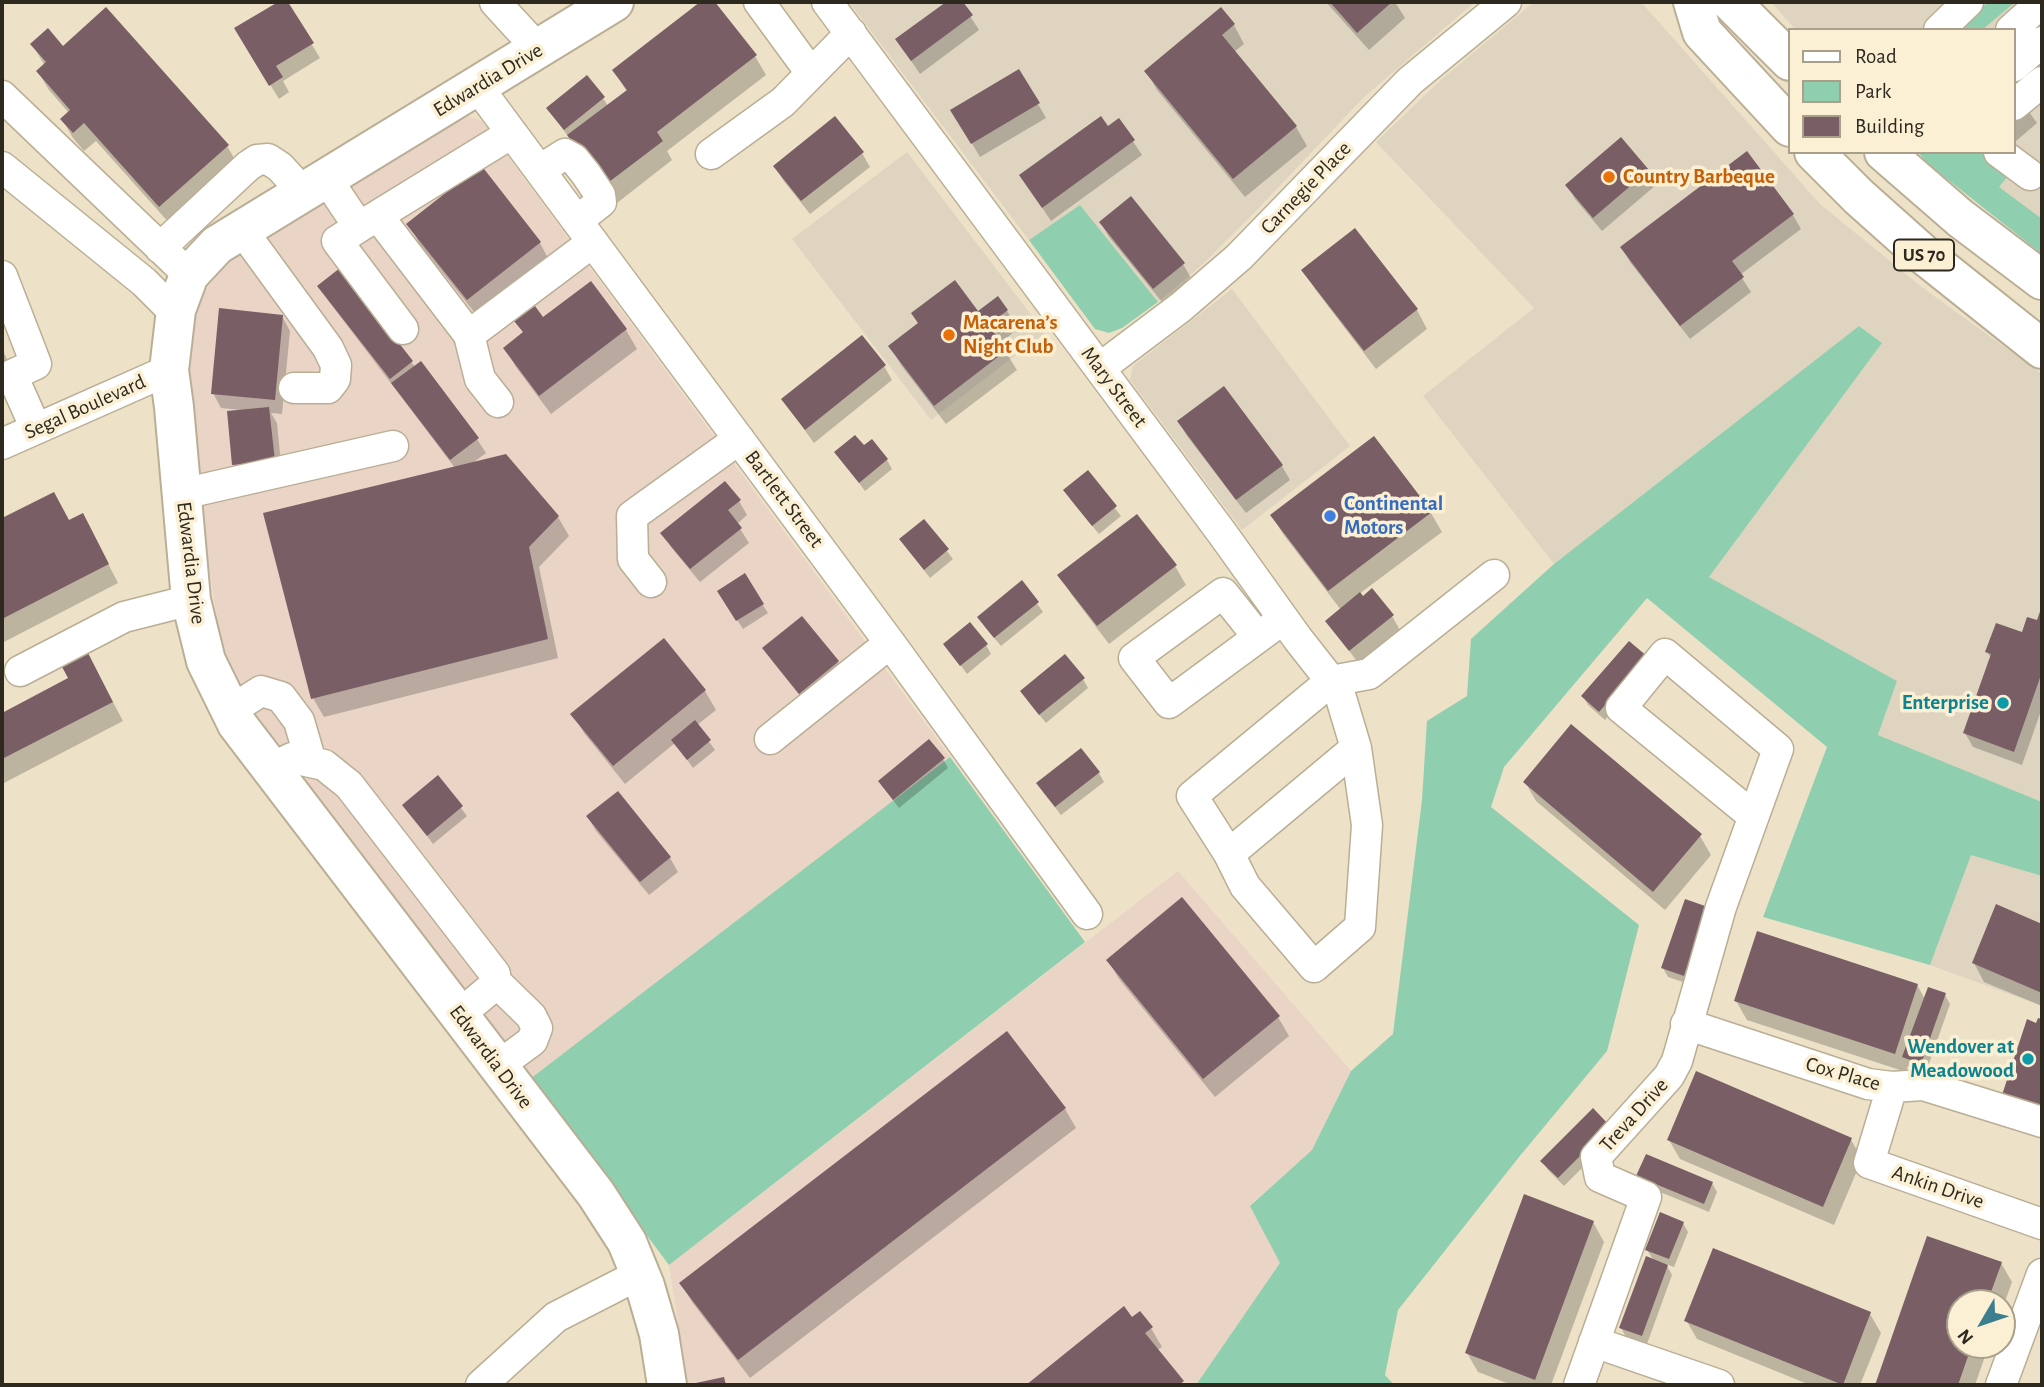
<!DOCTYPE html>
<html>
<head>
<meta charset="utf-8">
<style>
	body { margin:0 }
	#map { position:relative; width:2044px; height:1387px; overflow:hidden; background:#ede1c7; font-family:"Alegreya Sans",sans-serif }
	canvas { display:block }
	.frame { position:absolute; inset:0; border:4px solid #2e291f; pointer-events:none }
	.legend { position:absolute; left:1788px; top:28px; width:228px; height:126px; box-sizing:border-box; background:#fbefd4; border:2px solid #a9a08c; margin:0; padding:9px 12px; list-style:none; font-size:21px; color:#2e291f }
	.legend li { display:flex; align-items:center; gap:14px; height:35px }
	.legend b { width:35px; border:2px solid #a9a08c }
	.north { position:absolute; left:1946px; top:1289px; width:70px; height:70px; box-sizing:border-box; background:#fbefd4; border:2px solid #a9a08c; border-radius:50%; rotate:231deg; font-size:19px; font-weight:700; line-height:28px; text-align:center; color:#2e291f }
	.north::after { content:''; display:block; margin:auto; width:24px; height:32px; background:#3b7e8e; clip-path:polygon(50% 0,100% 100%,50% 72%,0 100%) }
</style>
</head>
<body>
<div id="map">
<canvas width="2044" height="1387"></canvas>
<div class="frame"></div>
<ul class="legend">
<li><b style="height:9px;background:#fff"></b>Road</li>
<li><b style="height:19px;background:#8fceae"></b>Park</li>
<li><b style="height:19px;background:#795e66"></b>Building</li>
</ul>
<div class="north">N</div>
</div>
<script>
const g = document.querySelector('canvas').getContext('2d');
g.lineJoin = 'round';
function fillPath(path, color) {
  g.fillStyle = color;
  g.fill(path, 'evenodd');
}
function toPath(rows) {
  const path = new Path2D();
  for (const r of rows) {
    path.moveTo(r[0], r[1]);
    for (let i = 2; i < r.length; i += 2) path.lineTo(r[i], r[i + 1]);
  }
  return path;
}
function trace(path, color, width, dash) {
  g.strokeStyle = color;
  g.lineWidth = width;
  g.lineCap = dash ? 'butt' : 'round';
  g.setLineDash(dash || []);
  g.stroke(path);
}
function drawText(font, color, halo, rows, align = 'center') {
  g.font = font + ' "Alegreya Sans",sans-serif';
  g.lineWidth = 7;
  g.setLineDash([]);
  g.textBaseline = 'middle';
  g.strokeStyle = halo;
  g.fillStyle = color;
  for (const [text, x, y, turn = 0] of rows) {
    g.save();
    g.translate(x, y);
    g.rotate((+turn || 0) * Math.PI / 180);
    g.textAlign = isNaN(turn) ? turn : align;
    if (halo) g.strokeText(text, 0, 0);
    g.fillText(text, 0, 0);
    g.restore();
  }
}
const commercial = toPath([
	[849,2,1475,2,1364,97,1253,214,1203,264,1158,302,1080,205,1029,240],
	[1534,2,1641,2,1820,204,1923,288,2042,374,2042,802,1878,735,1897,681,1709,577,1882,343,1859,326,1554,564,1423,396,1534,308,1376,142,1442,79],
	[1771,2,2042,2,2042,242,1929,152,2014,152,2014,30,1796,30],
	[907,152,1045,333,931,420,792,239],
	[1232,289,1350,446,1242,530,1130,380,1133,366],
	[1971,854,2042,876,2042,1006,1930,965]
]);
const industrial = toPath([
	[461,114,482,121,950,757,530,1079,264,732,231,676,220,637,201,517,186,375,189,328,205,291,227,262,277,225],
	[1178,871,1351,1071,1312,1150,1250,1205,1280,1263,1196,1385,688,1385,669,1265]
]);
const green = toPath([
	[1988,2,2015,2,1982,30,1958,30],
	[1918,152,1983,152,2005,170,2008,176,1999,187,2042,219,2042,254,1928,164],
	[1080,205,1158,302,1122,328,1109,333,1095,329,1029,240],
	[1859,326,1882,343,1709,577,1897,681,1878,735,2042,802,2042,876,1971,855,1930,965,1763,917,1827,747,1647,598,1504,767,1491,807,1639,925,1607,1051,1519,1157,1398,1310,1385,1375,1394,1385,1196,1385,1280,1263,1250,1206,1312,1150,1351,1071,1393,1034,1422,800,1427,721,1467,696,1471,639,1554,564],
	[950,757,1085,942,669,1265,530,1079]
]);
const shadow = toPath([
	[281,2,286,2,320,58,283,81,289,92,279,99,236,29],
	[703,2,713,2,755,56,766,75,667,151,672,160,617,203,548,109,603,98,608,106,627,92,614,70],
	[949,2,961,2,979,30,920,74,897,40],
	[1326,2,1395,2,1405,18,1369,50],
	[1234,25,1244,44,1234,52,1296,127,1307,146,1245,197,1157,90,1146,71],
	[32,44,63,48,227,146,238,165,171,225,96,141,84,151,73,138,62,119,69,113,49,90,38,72,45,66],
	[1019,71,1046,118,980,157,953,111],
	[2014,91,2037,123,2016,141,2014,138],
	[1119,120,1142,155,1051,221,1021,176],
	[1621,139,1648,171,1656,185,1602,231,1575,199,1567,185],
	[862,153,870,167,810,214,783,180,775,166],
	[1793,215,1801,229,1740,275,1751,292,1690,339,1630,262,1622,248],
	[1101,223,1183,264,1191,278,1162,302,1109,237],
	[409,224,540,243,550,262,479,318,419,243],
	[1355,231,1417,310,1427,329,1376,369,1315,289,1304,270],
	[320,286,411,362,477,439,486,453,470,465,558,517,569,536,539,567,558,658,324,717,313,698,455,468,328,300],
	[1007,311,1018,329,1000,343,1017,370,946,424,901,365,890,346,978,313],
	[282,316,290,331,282,414,271,413,277,423,282,475,242,479,234,465,229,413,241,410,221,408,213,393],
	[543,320,626,330,637,349,551,414,516,367,505,348,524,334,517,322],
	[2,349,10,365,2,369],
	[884,366,892,380,814,443,783,400],
	[1179,422,1282,466,1290,480,1246,513,1187,436],
	[1374,438,1431,513,1442,532,1359,594,1392,616,1400,630,1359,664,1327,621,1341,610,1283,534,1272,516],
	[863,448,887,460,892,469,865,491,836,452],
	[1087,472,1121,516,1099,534,1070,499],
	[53,494,69,522,93,534,118,583,2,643,2,520],
	[739,501,747,515,737,524,749,543,700,582,671,547,663,533],
	[1137,516,1175,566,1186,585,1109,644,1071,594,1060,575],
	[924,521,953,559,930,578,901,540],
	[744,576,768,613,743,629,719,592],
	[1022,583,1043,612,1001,646,984,626],
	[2042,610,2042,708,2022,765,1973,747,1965,733,1991,658,1987,652,2023,634,2038,622],
	[802,618,838,662,846,676,809,707,773,662,765,648],
	[664,640,705,691,716,710,697,725,715,750,693,768,675,743,625,784,584,733,573,714],
	[945,644,986,645,991,654,967,674],
	[1651,667,1605,720,1588,705,1583,696],
	[97,672,123,721,2,784,2,715,70,679],
	[1083,679,1088,688,1046,723,1027,700],
	[943,759,948,768,899,808,880,782],
	[1099,773,1104,782,1061,815,1043,792],
	[438,778,467,816,433,844,404,805],
	[1525,782,1700,836,1711,855,1665,910,1536,801],
	[588,817,670,858,678,872,649,895,596,831],
	[1997,907,2042,926,2042,1006,1984,982,1974,963],
	[1706,908,1689,984,1668,977,1663,968],
	[1108,960,1278,1017,1289,1036,1215,1097,1119,979],
	[1917,985,1925,999,1945,995,1950,1004,1926,1072,1908,1066,1906,1072,1747,1020,1736,1001],
	[1065,1109,1076,1128,750,1378,692,1302,681,1283],
	[1614,1136,1564,1186,1548,1170,1542,1161],
	[1669,1140,1851,1140,1862,1159,1834,1225,1680,1159],
	[1638,1176,1712,1183,1717,1192,1709,1212,1643,1185],
	[1593,1222,1604,1242,1551,1385,1512,1385,1478,1372,1467,1353],
	[1683,1223,1688,1232,1674,1267,1666,1264,1672,1275,1647,1344,1626,1337,1621,1328,1654,1261,1647,1250],
	[1928,1238,2001,1263,2012,1282,2002,1310,2002,1303,1960,1303,1960,1345,1989,1345,1975,1385,1877,1385],
	[1123,1309,1132,1320,1151,1328,1162,1347,1157,1350,1184,1385,1028,1385],
	[1870,1314,1881,1333,1860,1385,1810,1385,1697,1339,1686,1320]
]);
const building = toPath([
	[278,2,288,2,314,43,276,66,283,77,269,86,234,28],
	[700,2,715,2,757,55,657,132,663,141,605,185,567,135,627,90,612,70],
	[946,2,963,2,973,15,911,61,895,39],
	[1330,2,1392,2,1357,33],
	[106,7,229,145,159,207,84,123,73,133,60,119,70,110,36,71,46,62,30,44,48,28,63,46],
	[1221,7,1235,24,1222,35,1297,126,1233,179,1144,71],
	[1019,69,1040,103,971,144,950,110],
	[587,75,605,97,564,130,546,108],
	[835,116,864,152,801,201,773,166],
	[1101,116,1108,126,1119,118,1135,140,1042,208,1019,175],
	[1621,137,1649,170,1593,218,1565,185],
	[1747,151,1794,214,1732,261,1744,277,1680,326,1620,247],
	[481,165,541,242,467,300,406,224],
	[1131,196,1185,263,1153,289,1099,222],
	[1355,228,1418,309,1364,351,1301,270],
	[340,268,413,361,390,379,317,286],
	[955,280,978,311,998,296,1008,310,988,325,1007,350,934,406,888,346,918,323,911,313],
	[591,281,627,329,539,396,503,348,523,332,514,321,535,306,543,317],
	[219,308,283,315,275,400,211,394],
	[862,335,886,365,805,430,781,399],
	[421,361,479,438,450,460,391,383],
	[1224,386,1283,465,1236,500,1177,421],
	[269,407,275,461,232,465,227,411],
	[855,435,864,445,872,439,888,459,859,483,834,452],
	[1374,436,1432,512,1328,591,1270,515],
	[506,454,559,516,529,547,548,639,311,699,263,513],
	[1088,470,1117,506,1092,526,1063,490],
	[725,481,741,500,728,510,742,528,690,569,660,533],
	[54,492,69,520,83,513,109,564,2,619,2,518],
	[1137,514,1177,565,1097,626,1057,575],
	[924,519,949,549,924,570,899,539],
	[745,573,764,604,736,621,717,591],
	[1022,580,1039,602,994,638,977,617],
	[1372,588,1394,615,1349,651,1325,621,1360,592,1363,596],
	[2042,606,2042,672,2014,752,1963,733,1991,654,1985,652,1996,623,2022,632,2027,617,2037,620],
	[802,616,839,661,799,694,762,648],
	[970,622,988,644,960,666,943,644],
	[664,638,706,690,613,766,570,714],
	[1629,641,1648,657,1599,712,1581,696],
	[87,651,113,702,2,759,2,713,68,678,61,665],
	[1065,654,1085,678,1039,715,1020,691],
	[695,720,711,740,687,760,671,740],
	[1571,724,1702,834,1653,892,1523,782],
	[929,739,945,758,893,800,878,781],
	[1081,748,1100,772,1055,807,1036,783],
	[438,775,463,806,427,836,402,805],
	[618,791,671,857,640,882,586,816],
	[1182,897,1280,1016,1203,1079,1106,960],
	[1685,899,1708,907,1684,976,1661,968],
	[1996,904,2042,924,2042,993,1972,963],
	[1757,931,1918,984,1895,1054,1734,1001],
	[1928,987,1946,993,1921,1064,1902,1057],
	[2038,1018,2042,1019,2042,1109,2002,1095,2027,1019,2036,1023],
	[1007,1031,1066,1108,738,1360,679,1283],
	[1696,1071,1852,1138,1823,1207,1667,1140],
	[1593,1108,1610,1126,1558,1178,1540,1161],
	[1646,1154,1713,1182,1704,1204,1636,1176],
	[1524,1194,1594,1221,1535,1380,1465,1353],
	[1660,1212,1684,1222,1669,1259,1645,1250],
	[1927,1236,2002,1262,1987,1303,1960,1303,1960,1345,1972,1345,1958,1385,1875,1385],
	[1713,1248,1871,1312,1843,1385,1684,1321],
	[1646,1256,1668,1265,1642,1336,1619,1328],
	[1124,1306,1132,1317,1140,1311,1153,1327,1145,1333,1184,1381,1179,1385,1026,1385],
	[724,1377,726,1385,691,1385,691,1384]
]);
const minor = toPath([
	[495,2,538,49],
	[759,2,811,73],
	[827,2,1222,533,1298,639,1331,681,1341,698,1356,748,1229,854,1192,796,1331,681,1369,674,1494,575],
	[1939,30,1968,2],
	[2011,30,2042,2],
	[2014,66,2042,42],
	[477,86,890,643,1087,914],
	[2,96,189,275],
	[2014,105,2042,82],
	[1999,152,2030,175],
	[711,154,783,102,851,33],
	[2,167,144,282,176,314],
	[540,170,565,154,574,159,586,174,600,195,601,202,577,221],
	[326,178,359,227,512,133],
	[378,216,469,335,480,379,498,402],
	[359,227,337,241,403,329],
	[242,230,328,348,336,365,335,379,328,388,294,388],
	[160,248,248,166,257,160,268,159,280,167,303,192],
	[2,276,36,364,12,375,36,429],
	[469,335,593,242],
	[1100,368,1181,307,1239,257,1410,81,1506,2],
	[2,444,169,370],
	[182,494,393,446],
	[651,582,633,559,632,516,739,439],
	[1258,637,1223,593,1134,658,1169,703,1283,619],
	[20,671,124,617,191,600],
	[230,711,261,691,281,697,299,721,311,762],
	[770,739,890,643],
	[271,768,292,758,324,765,349,785,495,974,496,984,459,1015],
	[1229,854,1245,886,1314,967,1360,927,1367,825,1356,748],
	[495,981,531,1016,537,1028,532,1041,498,1066],
	[1686,1024,1868,1084,1892,1087,1923,1085,2042,1122],
	[1892,1087,1869,1163,2042,1224],
	[1594,1342,1719,1385],
	[481,1385,556,1317,640,1274],
	[1579,1385,1646,1197,1600,1177,1596,1157,1669,1076,1677,1061,1721,907,1778,749,1665,654,1621,708,1753,816],
	[2001,1385,2042,1274]
]);
const major = toPath([
	[614,2,217,245,189,275,176,310,169,370,174,407,191,600,206,661,237,724,596,1194,627,1242,645,1286,659,1334,667,1385]
]);
const highway = toPath([
	[1693,2,1702,32,1790,127],
	[1731,2,1790,61],
	[1814,152,1859,197,1924,255,2042,349],
	[1884,152,1960,218,2042,280]
]);
const markers = [
	[1609,177,7,"#e8710a"],
	[949,335,7,"#e8710a"],
	[1330,516,7,"#3f7fe0"],
	[2003,703,7,"#0f9aa8"],
	[2028,1059,7,"#0f9aa8"]
];
const shields = [
	[1924,255,60]
];
const shieldNames = [
	["US 70",1924,255]
];
const streetNames = [
	["Edwardia Drive",488,80,-31],
	["Carnegie Place",1306,188,-46],
	["Mary Street",1114,387,53],
	["Segal Boulevard",85,407,-24],
	["Bartlett Street",784,499,53],
	["Edwardia Drive",191,563,83],
	["Edwardia Drive",491,1057,53],
	["Cox Place",1843,1074,16],
	["Treva Drive",1634,1115,-48],
	["Ankin Drive",1938,1187,19]
];
const foodNames = [
	["Country Barbeque",1623,177],
	["Macarena’s",963,323],
	["Night Club",963,347]
];
const shopNames = [
	["Continental",1344,504],
	["Motors",1344,528]
];
const cultureNames = [
	["Enterprise",1989,703],
	["Wendover at",2014,1047],
	["Meadowood",2014,1071]
];
fillPath(commercial, '#ded4c0');
fillPath(industrial, '#e9d4c6');
fillPath(green, '#8fceae');
fillPath(shadow, '#0003');
fillPath(building, '#795e66');
trace(minor, '#baae95', 33);
trace(major, '#baae95', 42);
trace(highway, '#baae95', 42);
trace(minor, '#fff', 30);
trace(major, '#fff', 38);
trace(highway, '#fff', 38);
for (const [x, y, r, color] of markers) {
  const dot = new Path2D();
  dot.arc(x, y, r, 0, 2 * Math.PI);
  g.fillStyle = color;
  g.fill(dot);
  trace(dot, '#fbefd4', 2.5);
}
for (const [x, y, w] of shields) {
  const box = new Path2D();
  box.roundRect(x - w / 2, y - 15.5, w, 31, 5);
  g.fillStyle = '#fbefd4';
  g.fill(box);
  trace(box, '#2e291f', 2);
}
drawText('bold 19px', '#2e291f', null, shieldNames);
drawText('21px', '#2e291f', '#fbefd4', streetNames);
drawText('bold 21px', '#c56008', '#fbefd4', foodNames, 'left');
drawText('bold 21px', '#366cbe', '#fbefd4', shopNames, 'left');
drawText('bold 21px', '#0d838f', '#fbefd4', cultureNames, 'right');
</script>
</body>
</html>
